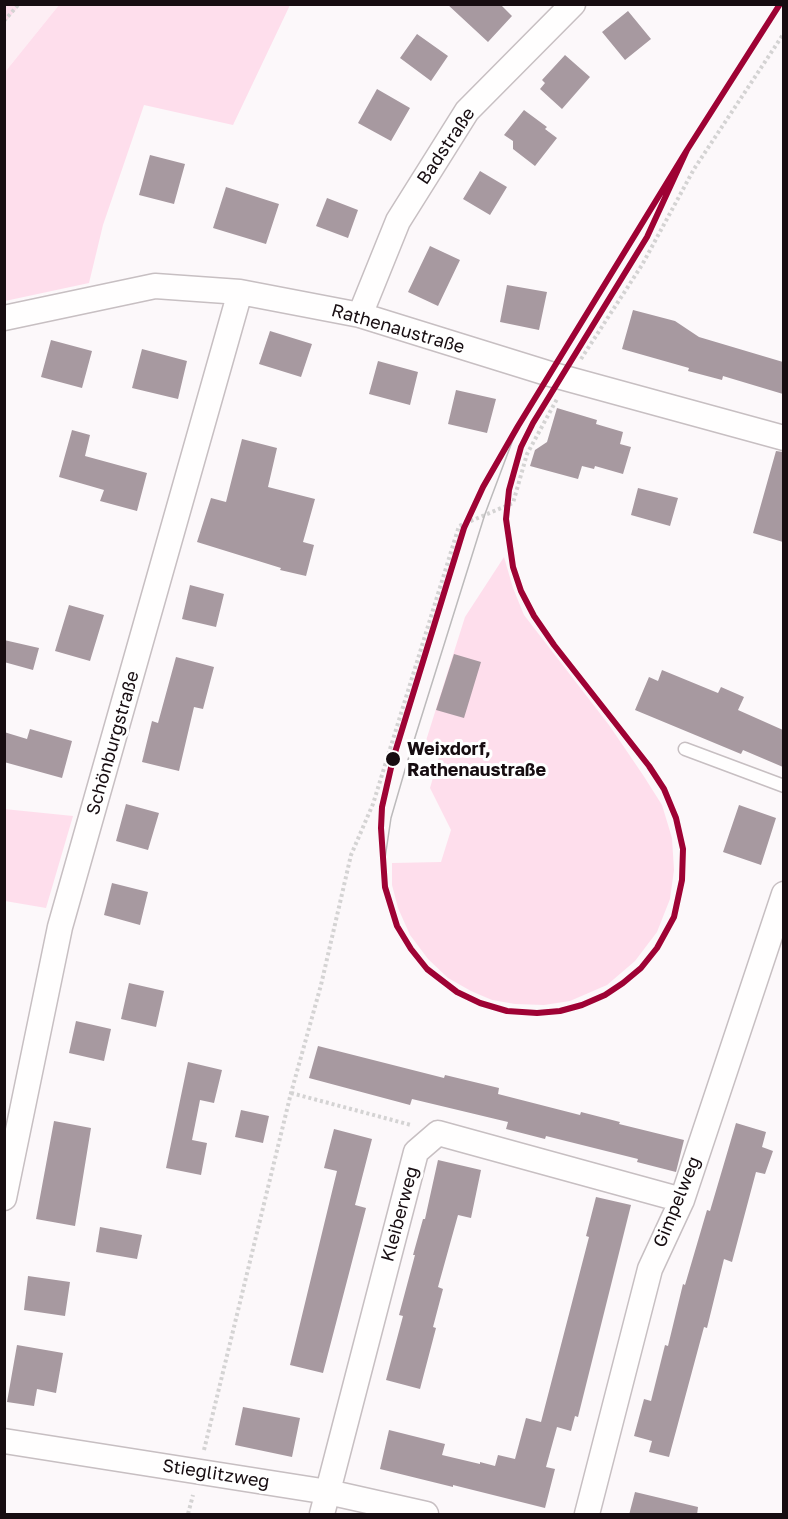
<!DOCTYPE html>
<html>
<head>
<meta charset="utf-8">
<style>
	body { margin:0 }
	#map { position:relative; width:788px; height:1519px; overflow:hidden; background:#fcf8fa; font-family:"Golos Text",sans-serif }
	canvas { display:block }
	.frame { position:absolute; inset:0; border:6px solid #170d11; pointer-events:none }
</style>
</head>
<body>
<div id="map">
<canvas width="788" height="1519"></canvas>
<div class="frame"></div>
</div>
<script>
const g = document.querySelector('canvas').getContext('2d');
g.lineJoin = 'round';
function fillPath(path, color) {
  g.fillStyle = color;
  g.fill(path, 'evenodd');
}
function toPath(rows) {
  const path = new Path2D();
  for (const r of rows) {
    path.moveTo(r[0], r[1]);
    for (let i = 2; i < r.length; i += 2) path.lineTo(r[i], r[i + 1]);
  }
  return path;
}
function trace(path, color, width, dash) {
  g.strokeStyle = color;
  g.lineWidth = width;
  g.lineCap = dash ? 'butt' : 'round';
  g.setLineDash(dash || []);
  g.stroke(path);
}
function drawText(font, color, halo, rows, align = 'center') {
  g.font = font + ' "Golos Text",sans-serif';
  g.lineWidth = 6;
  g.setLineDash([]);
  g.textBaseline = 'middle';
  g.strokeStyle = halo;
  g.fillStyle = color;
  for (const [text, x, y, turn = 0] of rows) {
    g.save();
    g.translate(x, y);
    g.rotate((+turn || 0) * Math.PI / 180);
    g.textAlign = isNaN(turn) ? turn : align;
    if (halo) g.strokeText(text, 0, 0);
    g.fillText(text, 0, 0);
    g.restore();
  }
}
const built = toPath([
	[20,5,59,5,5,72,5,24]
]);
const green = toPath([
	[5,4,20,5,5,23,4,5],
	[59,5,290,5,233,125,144,105,103,225,89,283,5,301,5,72],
	[504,557,513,588,524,615,609,725,643,775,662,805,672,838,674,870,670,899,657,932,635,961,607,985,570,1001,544,1005,515,1004,492,1000,471,991,448,978,428,959,410,935,398,908,392,885,392,863,441,862,451,830,430,788,441,750,424,747,465,617],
	[4,809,73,816,46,908,5,901]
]);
const building = toPath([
	[447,4,500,4,512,16,488,42],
	[628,11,651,39,625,60,602,32],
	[417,34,448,56,431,81,400,58],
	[565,55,590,77,562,109,540,89,545,83,542,80],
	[377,89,410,108,391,141,358,123],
	[524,110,547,127,545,129,557,138,535,166,513,149,513,141,504,135],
	[150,155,185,164,174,204,139,195],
	[480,171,507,187,490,215,463,199],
	[226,187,279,204,266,244,213,228],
	[327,198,358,210,348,238,316,226],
	[430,246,460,260,438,306,408,292],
	[507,285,547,292,539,330,500,322],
	[633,310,675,321,699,337,783,362,783,394,723,376,722,380,688,371,689,368,622,349],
	[270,331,312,344,301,377,259,364],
	[51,340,92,351,82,388,41,377],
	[142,349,187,361,178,399,132,388],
	[378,361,418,372,410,405,369,394],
	[456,390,496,399,487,433,448,424],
	[557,408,597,420,596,424,623,432,620,444,631,447,623,474,595,466,594,469,582,466,578,479,530,466,535,450,547,442],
	[72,430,90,435,85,456,147,473,137,511,100,501,104,490,59,477],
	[242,439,277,448,268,487,315,499,303,542,314,545,306,576,280,570,281,568,197,542,211,498,226,502],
	[776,451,783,452,783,542,753,533],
	[638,488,678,498,670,526,631,515],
	[190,585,224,594,216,627,182,619],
	[69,605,104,615,90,661,55,651],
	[4,640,39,648,33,670,4,662],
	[454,654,481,662,464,718,436,710],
	[176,657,214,667,203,709,194,707,179,771,142,762,152,721,158,723],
	[662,670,718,693,721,687,744,697,738,710,783,730,783,767,743,750,741,754,635,710,649,677,658,681],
	[30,729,72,741,62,778,4,762,4,732,27,739],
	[126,804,159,813,148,850,116,841],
	[739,805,776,818,761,865,723,852],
	[112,883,148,892,140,925,104,915],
	[129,983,164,991,156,1027,121,1019],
	[76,1021,111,1029,104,1061,69,1053],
	[318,1046,444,1078,445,1075,499,1088,498,1094,580,1115,581,1112,620,1122,619,1124,684,1140,676,1172,637,1162,638,1159,546,1136,545,1139,506,1129,508,1122,412,1099,410,1105,309,1078],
	[188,1062,222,1070,214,1103,200,1100,192,1140,207,1143,201,1175,166,1168],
	[241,1110,269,1116,263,1143,235,1137],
	[54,1121,91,1128,75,1226,36,1219],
	[736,1123,766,1132,762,1147,773,1151,765,1174,756,1172,732,1262,724,1259,707,1328,704,1327,669,1457,649,1452,652,1441,634,1436,644,1399,651,1401,665,1345,668,1346,683,1284,685,1285,707,1210,710,1211],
	[334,1129,372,1139,355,1205,366,1208,323,1373,290,1365,337,1171,324,1168],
	[438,1160,481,1170,471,1218,458,1215,438,1287,443,1289,433,1327,436,1328,420,1389,386,1380,403,1316,399,1315,415,1255,413,1255,423,1219,425,1219],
	[596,1197,631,1205,578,1417,575,1416,571,1431,557,1427,546,1467,555,1469,545,1508,453,1485,453,1487,380,1469,389,1430,445,1444,442,1455,480,1464,480,1462,495,1466,498,1455,515,1459,526,1418,541,1422,589,1237,586,1236],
	[100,1227,142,1235,137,1259,96,1252],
	[28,1276,70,1282,65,1316,24,1310],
	[17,1345,63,1353,56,1393,37,1389,34,1406,7,1402],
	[243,1407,300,1418,292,1457,235,1445],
	[635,1492,698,1507,697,1515,629,1515]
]);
const path = toPath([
	[4,21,19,4],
	[581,359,642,265,694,169,784,33],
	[291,1093,411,1125],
	[204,1450,291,1093,321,985,351,855,373,804,459,526,513,503,527,454,557,399],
	[188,1514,193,1495]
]);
const lane = toPath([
	[685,749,784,786]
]);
const street = toPath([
	[360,315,398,221,467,111,573,4],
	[4,318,155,286,240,292,360,315,550,374,784,438],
	[4,1198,60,927,240,292],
	[4,1441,328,1492,426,1514],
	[322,1514,416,1152,438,1133,682,1200],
	[587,1514,650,1269,682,1200,784,894]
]);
const tram = toPath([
	[384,865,391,818,407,763,485,514,518,426]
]);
const tram1 = toPath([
	[687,150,647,237,533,423,521,447,509,490,506,519,513,567,521,591,534,616,554,645,649,766,664,789,676,818,683,849,682,880,674,917,657,948,641,968,623,983,605,995,582,1005,560,1011,537,1013,507,1011,480,1003,457,992,427,969,411,949,397,926,385,887,381,828,382,807,393,759,464,528,483,487,518,426,687,150],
	[687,150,780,4],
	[687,150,780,4]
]);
const markers = [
	[393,759,8,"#170d11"]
];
const streetNames = [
	["Badstraße",446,146,-56],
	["Rathenaustraße",398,329,16],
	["Schönburgstraße",113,743,-74],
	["Gimpelweg",677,1202,-68],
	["Kleiberweg",400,1214,-75],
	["Stieglitzweg",216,1474,9]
];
const stopNames = [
	["Weixdorf,",407,749],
	["Rathenaustraße",407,770]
];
fillPath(built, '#fdeef4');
fillPath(green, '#fedeec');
fillPath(building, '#a799a0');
trace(lane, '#c7bfc2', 15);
trace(street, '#c7bfc2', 27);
trace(path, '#d4d3d3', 4, [3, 3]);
trace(lane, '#fffefe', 12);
trace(street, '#fffefe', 24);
trace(tram, '#bcbabb', 1.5);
trace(tram1, '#9e0234', 6);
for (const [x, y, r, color] of markers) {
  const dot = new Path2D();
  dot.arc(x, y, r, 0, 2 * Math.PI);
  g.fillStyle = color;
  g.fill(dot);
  trace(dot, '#fff', 2);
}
drawText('18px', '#170d11', '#fff', streetNames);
drawText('bold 18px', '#170d11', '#fff', stopNames, 'left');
</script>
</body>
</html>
